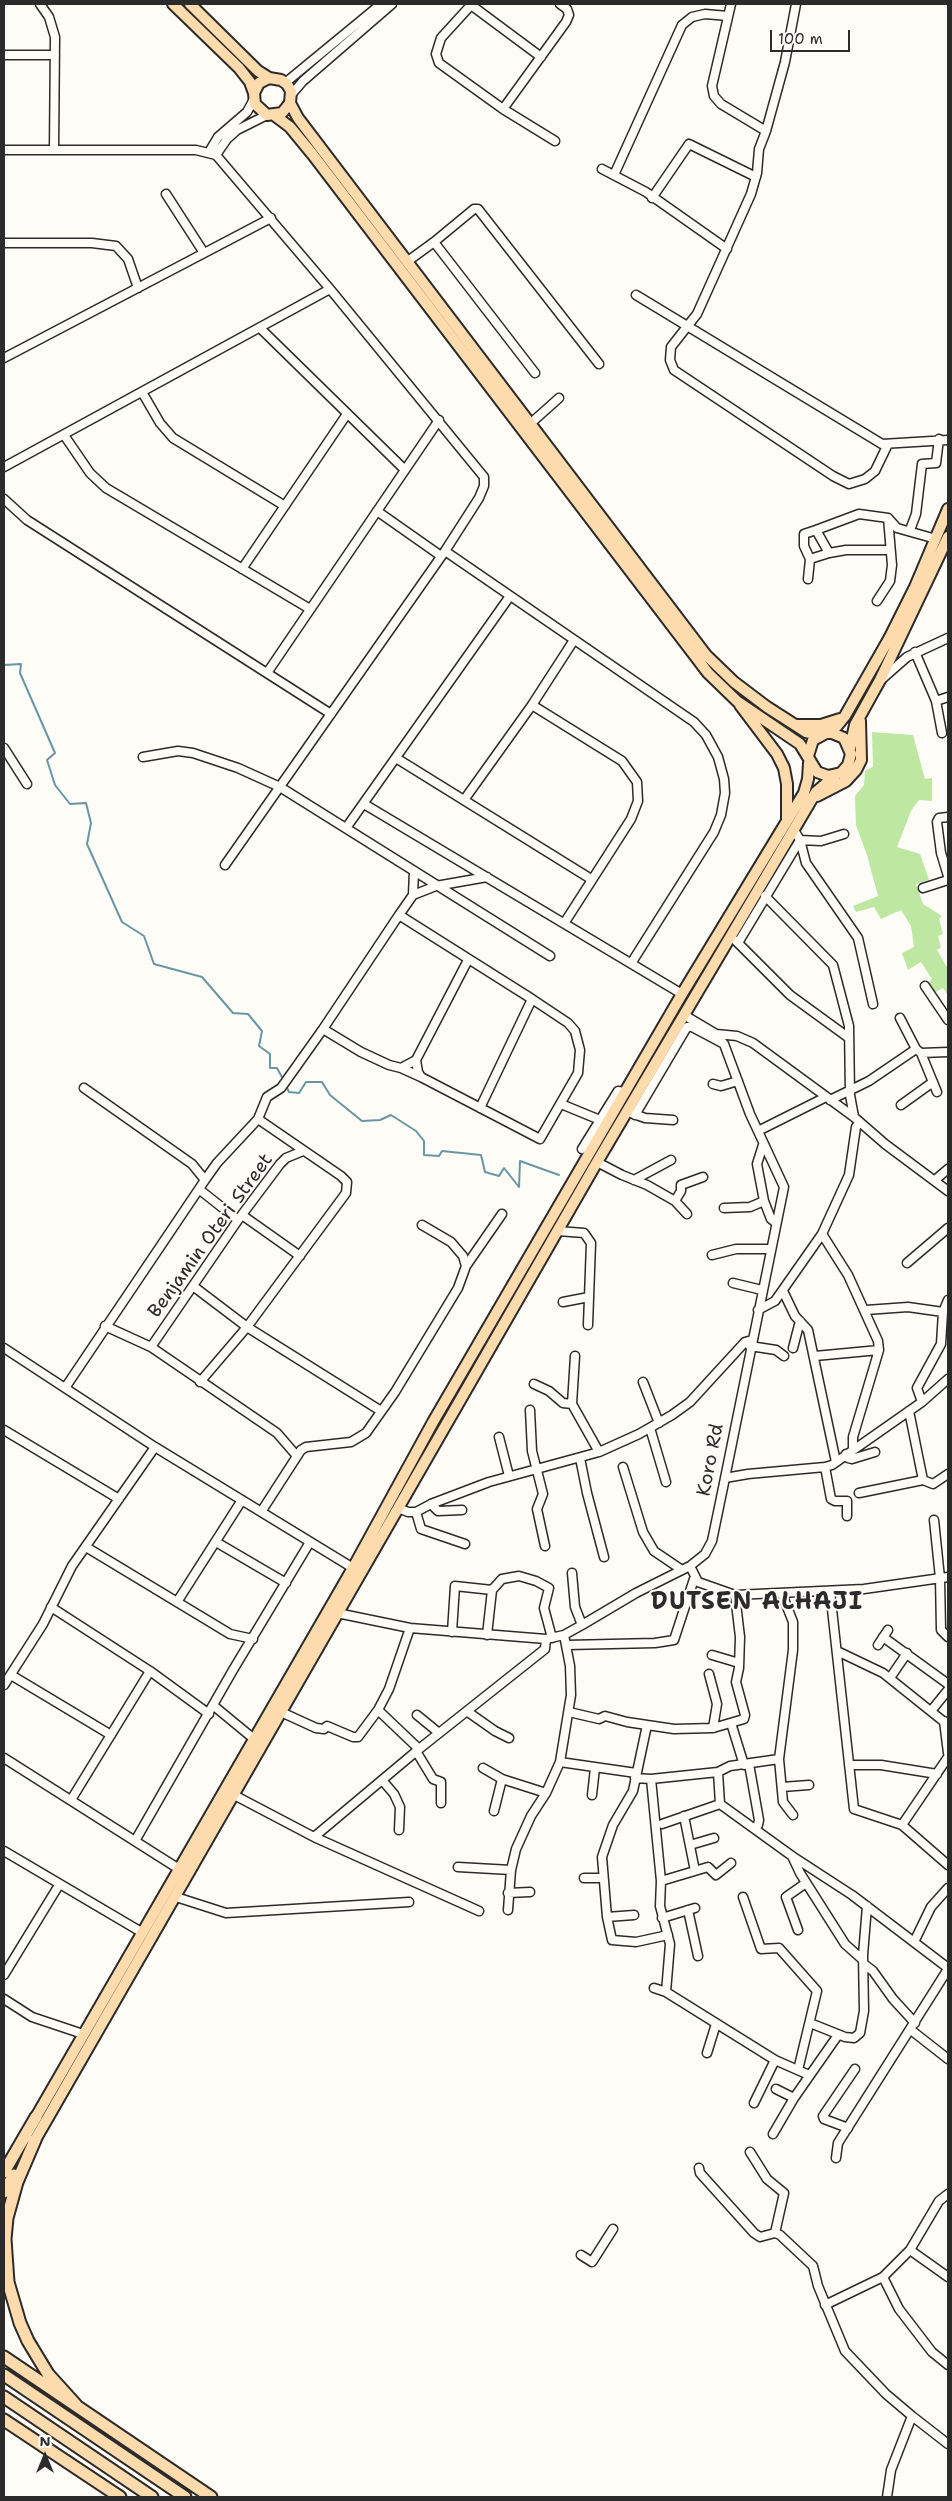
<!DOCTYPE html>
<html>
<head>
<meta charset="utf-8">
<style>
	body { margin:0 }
	#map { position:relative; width:952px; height:2501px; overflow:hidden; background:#fdfcf7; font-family:"Shantell Sans",sans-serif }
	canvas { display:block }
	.frame { position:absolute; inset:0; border:5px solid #2b2b2b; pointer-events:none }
	.north { position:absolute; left:20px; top:2431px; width:50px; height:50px; -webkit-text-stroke:4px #fdfcf7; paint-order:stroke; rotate:0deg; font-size:14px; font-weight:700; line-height:20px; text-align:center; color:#2b2b2b }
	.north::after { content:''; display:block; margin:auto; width:18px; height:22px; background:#2b2b2b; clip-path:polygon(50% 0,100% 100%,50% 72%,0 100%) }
	.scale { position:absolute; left:770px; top:30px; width:80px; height:22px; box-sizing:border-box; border:2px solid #2b2b2b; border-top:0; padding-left:6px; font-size:15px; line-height:18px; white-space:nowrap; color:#2b2b2b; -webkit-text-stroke:4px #fdfcf7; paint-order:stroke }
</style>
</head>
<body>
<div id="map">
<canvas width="952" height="2501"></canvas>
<div class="frame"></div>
<div class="north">N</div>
<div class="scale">100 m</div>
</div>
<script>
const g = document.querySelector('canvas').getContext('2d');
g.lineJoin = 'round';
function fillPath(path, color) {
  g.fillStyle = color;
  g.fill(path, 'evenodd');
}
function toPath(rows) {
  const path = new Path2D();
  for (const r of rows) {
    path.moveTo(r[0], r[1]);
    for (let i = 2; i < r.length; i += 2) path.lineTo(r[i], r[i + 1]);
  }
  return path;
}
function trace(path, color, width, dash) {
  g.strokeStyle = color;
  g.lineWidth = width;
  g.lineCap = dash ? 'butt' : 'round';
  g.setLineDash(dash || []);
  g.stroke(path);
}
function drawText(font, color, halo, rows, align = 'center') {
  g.font = font + ' "Shantell Sans",sans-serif';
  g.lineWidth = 4;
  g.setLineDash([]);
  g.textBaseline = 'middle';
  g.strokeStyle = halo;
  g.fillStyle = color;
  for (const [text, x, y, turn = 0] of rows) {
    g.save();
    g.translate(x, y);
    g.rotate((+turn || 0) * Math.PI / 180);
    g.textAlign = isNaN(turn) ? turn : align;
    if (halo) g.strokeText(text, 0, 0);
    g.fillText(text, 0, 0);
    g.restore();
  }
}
const green = toPath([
	[872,732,913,735,925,779,932,778,932,801,919,800,911,811,897,847,920,854,929,880,916,884,923,904,942,916,939,919,943,934,938,936,941,947,937,950,948,969,948,995,943,988,932,994,927,984,932,979,921,962,908,970,902,953,914,947,911,926,901,910,881,919,874,907,856,912,853,906,878,896,867,855,856,825,855,796,864,785,865,771,873,767]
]);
const stream = toPath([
	[4,665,21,664,20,673,55,753,47,760,55,785,70,804,86,803,91,823,87,844,122,922,144,936,154,964,202,977,233,1013,248,1014,262,1031,259,1046,270,1054,270,1068,277,1068,283,1079],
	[286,1086,289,1092,299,1093,306,1082,322,1082,330,1095,362,1121,380,1120,391,1115,416,1131,424,1141,424,1155,439,1156,442,1151,481,1155,485,1172,499,1176,504,1168,519,1187,520,1161,559,1175]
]);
const minor = toPath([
	[40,4,49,17,55,37,54,150],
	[472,4,441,38,436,54,439,63,503,109,566,22,569,15,567,9,560,4],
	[731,4,712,86,714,96,721,104,766,131,785,62,796,4],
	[471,5,541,57],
	[4,55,55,55],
	[285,83,381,4],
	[291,95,303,81,392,4],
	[503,109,555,141],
	[766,131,759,149,757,173,751,194,697,314,671,347,670,360,674,370,833,476,849,484,865,479,875,471,888,444],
	[4,150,196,150,216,155,330,289,484,477,484,486,479,498,445,551,225,865],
	[209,152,218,137,247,112,254,99],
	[216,155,227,139,237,130,267,115],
	[602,169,646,192,727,249],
	[614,175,682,25,692,17,705,14,728,16],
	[166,194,204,253],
	[652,198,689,144,756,177],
	[434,242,474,209,478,209,599,364],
	[4,243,92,243,116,246,128,259,138,288],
	[408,261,434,242,535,373],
	[636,295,882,444,948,440],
	[260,328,405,470],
	[4,358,271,218],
	[142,392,160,423,173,438,285,506],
	[531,423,559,398],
	[64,435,90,473,106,488,310,609],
	[4,467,330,289],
	[4,499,27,520,331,714],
	[377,511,441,556],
	[816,530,829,553,810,559,804,546,804,534,816,530,859,514,888,518,897,528,936,539],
	[910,530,916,514,922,464,936,463,939,439],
	[445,551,694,722,706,735,718,757,724,779,725,793,721,815,714,832,632,962],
	[829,553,846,550,890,550],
	[242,569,347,414],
	[808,579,810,559],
	[877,601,890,581,892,565,888,518],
	[915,652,936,701,942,733],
	[267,673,439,420],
	[882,679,907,657,948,638],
	[936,701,948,697],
	[532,705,622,761,637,782,638,801,631,819,565,922],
	[4,748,27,784],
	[143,757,178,751,193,753,238,768,280,787,550,956],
	[396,758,591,879],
	[464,800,532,705,574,640],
	[364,804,682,994],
	[948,817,939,818,937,822,941,853,948,876],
	[346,828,510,596],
	[794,830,800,840,806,863,858,938,873,1004],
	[923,888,948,880],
	[413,895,414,871],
	[765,896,833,965,849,1026,850,1095,854,1117],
	[399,915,323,1029,361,1052,389,1065,401,1068,416,1060],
	[736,941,790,995,849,1038],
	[738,943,800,840,821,841,844,834],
	[468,960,416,1060,418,1072,421,1077,540,1139,578,1073,580,1050,575,1031,568,1023,532,999,399,915,413,895,436,886,487,877],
	[925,986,948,1020],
	[900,1018,916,1049,921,1053,948,1052],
	[716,1034,737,1036,753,1043,854,1117,885,1144,948,1191],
	[921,1053,937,1092],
	[401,1068,421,1077],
	[713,1084,721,1086,738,1081],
	[830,1100,869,1081,916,1049],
	[561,1104,600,1120],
	[901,1105,933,1082],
	[480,1108,532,999],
	[631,1113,645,1118,673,1120],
	[635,1115,687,1027,692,1027,724,1044],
	[758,1131,826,1097],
	[763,1145,757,1164,764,1201],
	[582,1149,618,1091,625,1092],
	[597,1162,622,1175,647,1185,675,1201,687,1214],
	[205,1180,217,1163,258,1119,267,1097,281,1088,323,1029],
	[634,1180,671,1160],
	[935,1180,948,1169],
	[200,1190,238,1220],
	[675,1201,681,1191,681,1185,703,1177],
	[724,1208,750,1207,764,1201,771,1219,776,1223],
	[242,1215,300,1256],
	[558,1231,584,1233,591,1243,588,1325],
	[822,1234,848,1275,878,1341,879,1350,853,1437,853,1449],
	[712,1255,736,1249,770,1249],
	[907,1263,948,1228],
	[466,1266,502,1214],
	[733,1283,762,1290],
	[193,1286,247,1327,381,1411],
	[783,1291,795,1316,808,1330,836,1462],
	[563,1302,589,1297],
	[758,1310,775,1301,822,1234,849,1175,856,1127,860,1122],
	[866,1310,908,1307,943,1312],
	[105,1326,151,1347,277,1433,296,1455],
	[750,1346,776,1350,784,1356],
	[151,1347,238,1220,280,1164,286,1158,303,1151],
	[4,1348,155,1447,353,1568],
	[793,1348,800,1321],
	[575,1356,572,1404,599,1452],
	[815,1356,879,1350],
	[200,1382,247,1327,346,1193,347,1182,341,1176,258,1119],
	[643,1382,659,1423],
	[534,1384,549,1391,563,1403,572,1404],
	[65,1388,205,1180,192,1164,84,1088],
	[922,1402,917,1388,941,1344,943,1312,948,1300],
	[530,1410,532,1451,543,1494,537,1509,545,1546],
	[909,1411,923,1480],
	[650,1428,666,1482],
	[4,1430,119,1499],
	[499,1437,509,1476],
	[846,1454,848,1458,852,1459,875,1452],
	[580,1458,587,1493,604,1557],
	[623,1467,643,1532,654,1551,682,1570],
	[825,1467,831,1499,835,1501,847,1501,847,1516],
	[725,1478,748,1474,825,1467,832,1465,922,1402,948,1379],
	[859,1493,923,1480,933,1484,948,1474],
	[431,1504,438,1511,462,1510],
	[398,1508,408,1512,416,1512,431,1504,489,1482,599,1452,639,1434,672,1415,690,1402,745,1342,752,1340],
	[261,1512,301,1450,306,1447,351,1442,366,1433,395,1392,458,1288,466,1266,463,1256,451,1242,422,1225],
	[416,1512,421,1529,465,1544],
	[934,1520,940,1578,941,1630,948,1637],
	[216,1542,286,1583],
	[86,1547,230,1634,253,1639],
	[690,1566,698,1582,735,1595,864,1589,948,1577],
	[572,1573,575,1607,582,1625],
	[830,1591,854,1809,902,1825,948,1865],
	[782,1594,793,1622,793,1650,779,1759,783,1802,793,1815],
	[177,1602,242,1500],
	[51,1607,150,1671,209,1714],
	[337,1613,410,1628,546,1639,564,1635,582,1625,636,1593,690,1566,705,1554,712,1541,725,1478,784,1187,750,1114,724,1044,716,1034,684,1015],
	[452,1632,455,1586,492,1590],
	[487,1635,492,1590,502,1579,519,1576,536,1581,549,1588,544,1608,552,1638],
	[883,1637,948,1684],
	[567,1645,655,1643,674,1640,694,1579],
	[878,1645,888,1630],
	[837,1651,883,1673,948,1725],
	[712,1655,739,1663],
	[709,1674,717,1704,713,1728],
	[11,1675,111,1735],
	[890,1678,907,1653],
	[4,1685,43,1624,72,1566,155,1447],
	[214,1706,254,1739],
	[378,1710,419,1749],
	[931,1711,948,1690],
	[281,1712,316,1728,324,1729,327,1726,353,1737,358,1737,378,1710,389,1689,410,1628],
	[468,1712,495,1731,509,1738],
	[569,1712,599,1719,605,1716,627,1722,674,1729,713,1728,744,1719,745,1715,736,1682,739,1668,740,1637,735,1595],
	[417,1715,439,1733],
	[944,1721,948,1753],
	[731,1723,744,1765],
	[647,1725,633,1791,613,1825,602,1857,607,1917,612,1940,636,1942,668,1935],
	[416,1751,433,1779,441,1782,441,1803],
	[4,1758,179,1869],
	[560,1762,636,1773],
	[749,1764,759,1820,758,1825,754,1828],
	[849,1765,881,1765,937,1774],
	[483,1768,502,1779,546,1793],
	[718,1772,720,1804],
	[635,1778,651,1779,718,1772,730,1766,779,1759],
	[651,1779,661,1881,660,1906,670,1944,666,1992],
	[382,1780,394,1794,400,1807,399,1830],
	[782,1787,809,1785],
	[234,1795,314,1837,479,1911],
	[592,1795,595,1768],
	[71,1800,150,1671],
	[720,1804,792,1856,852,1895,948,1968],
	[494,1811,502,1779],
	[684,1816,694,1866],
	[662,1824,720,1804],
	[902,1825,948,1757],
	[314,1837,419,1749,545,1649,546,1639],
	[135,1841,233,1670,310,1542],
	[690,1845,714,1838],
	[4,1851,143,1933],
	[792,1856,800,1873,845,1944,863,1960],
	[458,1867,511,1870],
	[584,1878,603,1878],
	[661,1881,708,1867,716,1875,731,1863],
	[508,1893,530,1892],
	[176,1897,226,1913,409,1902],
	[743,1897,761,1949,779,1948,817,1991,798,2070],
	[508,1910,511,1870,516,1849,531,1816,546,1793,560,1762,571,1695,570,1666,564,1635],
	[688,1910,698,1956],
	[607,1917,634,1915],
	[662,1918,695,1908],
	[798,1930,786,1897,806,1883],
	[914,1942,931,1907,948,1888],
	[864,1964,873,1971,893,1999,915,2023],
	[4,1975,59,1885],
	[654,1988,666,1992,775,2060,809,2075],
	[4,1999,32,2017,83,2034],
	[810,2023,845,2037,854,2038,860,2033,864,2011,863,1955,867,1906],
	[911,2030,948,2059],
	[707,2053,716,2024],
	[776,2089,794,2098],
	[754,2103,775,2060],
	[848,2128,824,2119,823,2116,855,2069],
	[773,2134,794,2098,838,2035],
	[750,2152,767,2179,784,2193,775,2233],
	[836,2158,838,2143,948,1969],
	[699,2168,700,2173,754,2233,760,2237,775,2233,780,2235,813,2266,818,2286,845,2351,886,2394,912,2416],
	[910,2250,948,2277],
	[581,2255,592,2262,613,2229],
	[883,2277,910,2250,939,2201,948,2194],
	[825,2305,883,2277,899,2309,932,2352,948,2365],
	[887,2497,891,2470,912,2416,948,2444]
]);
const major = toPath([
	[173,4,239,68,250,82,254,93],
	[190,4,258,71,269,78],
	[290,103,282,113,267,115,255,104,254,93,259,83,269,78,281,80,287,84,291,91,290,103,298,118,706,655,734,682,767,707,806,732,820,735],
	[274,115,290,127,313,155,708,673,738,702,800,744,817,772,828,776,841,773,848,765,851,754,844,738,832,733,826,733,813,740,808,756],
	[740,705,777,754,784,768,787,784,787,819],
	[798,725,821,725,840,719],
	[826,733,837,726,845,716,890,637,915,587,948,509],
	[850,748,855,725,880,680,948,537],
	[817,796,846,781,856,770,861,760,860,721],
	[36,2117,353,1568,433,1422,682,994,804,793,808,779,809,763],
	[35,2140,597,1162,816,792,836,775]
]);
const highway = toPath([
	[35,2140,17,2182,7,2218,5,2239,8,2282,20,2323,28,2341,48,2374,76,2405],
	[4,2172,36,2117],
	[4,2192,14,2175],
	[4,2357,211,2497],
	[4,2375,185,2497],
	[4,2397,152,2497],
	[4,2420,120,2497]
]);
const streetNames = [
	["Benjamin Oteri Street",211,1236,-54],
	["Koro Rd",711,1460,-79]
];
const districtNames = [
	["DUTSEN ALHAJI",757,1603]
];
fillPath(green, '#bee7a2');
trace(stream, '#6996a2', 2);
trace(minor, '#2b2b2b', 11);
trace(major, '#2b2b2b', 14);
trace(highway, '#2b2b2b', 15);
trace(minor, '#fdfcf7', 8);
trace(major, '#fedbac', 10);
trace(highway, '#fedbac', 11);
drawText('19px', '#2b2b2b', '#fdfcf7', streetNames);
g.letterSpacing = '1px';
drawText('bold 24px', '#2b2b2b', '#fdfcf7', districtNames);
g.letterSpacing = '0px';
</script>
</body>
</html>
